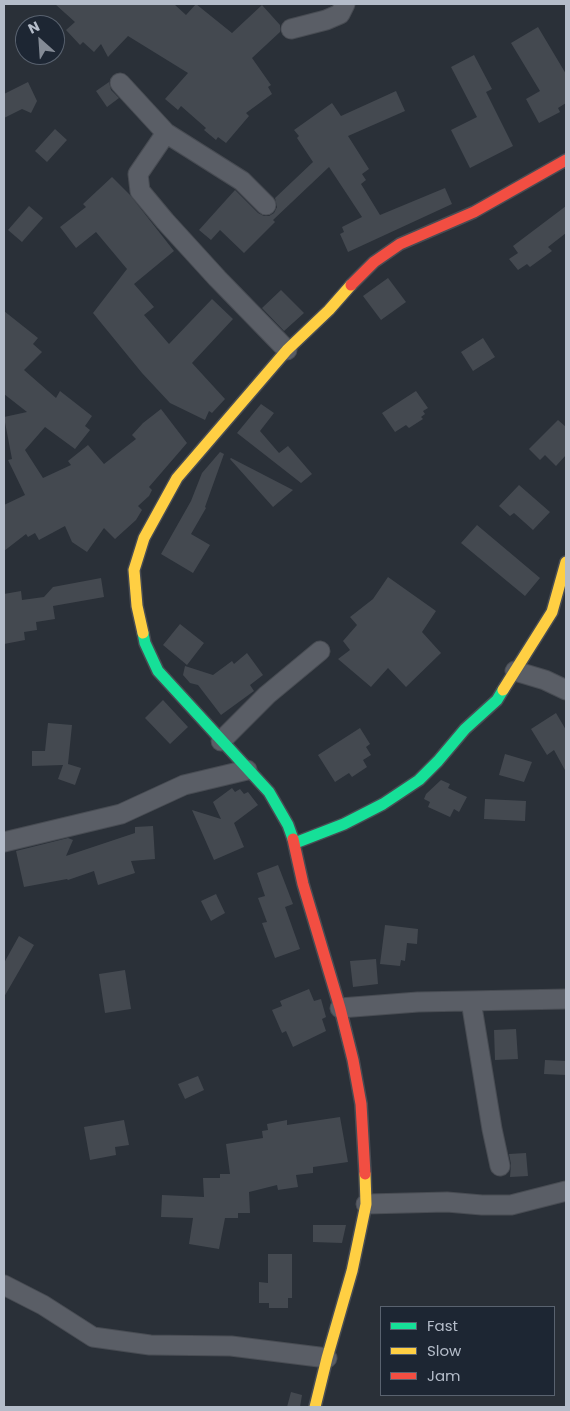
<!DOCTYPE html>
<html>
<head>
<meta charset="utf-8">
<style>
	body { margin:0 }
	#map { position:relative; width:570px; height:1411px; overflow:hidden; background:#2a3038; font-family:Poppins,sans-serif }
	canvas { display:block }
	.frame { position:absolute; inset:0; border:5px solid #b4bcc9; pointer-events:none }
	.legend { position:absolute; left:380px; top:1306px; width:175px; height:90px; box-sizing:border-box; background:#1d2633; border:1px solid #59626f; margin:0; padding:6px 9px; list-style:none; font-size:15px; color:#b4bcc9 }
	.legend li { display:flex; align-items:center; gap:10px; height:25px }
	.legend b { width:25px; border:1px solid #59626f }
	.north { position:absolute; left:15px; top:15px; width:50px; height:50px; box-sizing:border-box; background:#1d2633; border:1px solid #59626f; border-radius:50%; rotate:334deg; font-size:14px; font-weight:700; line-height:20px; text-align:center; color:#b4bcc9 }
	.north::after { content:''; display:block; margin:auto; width:18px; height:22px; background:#848b96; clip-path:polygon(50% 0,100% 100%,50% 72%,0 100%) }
</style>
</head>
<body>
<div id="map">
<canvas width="570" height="1411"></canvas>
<div class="frame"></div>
<ul class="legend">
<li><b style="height:6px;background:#16e098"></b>Fast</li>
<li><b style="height:6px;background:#ffcf43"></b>Slow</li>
<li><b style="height:6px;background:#f24e42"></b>Jam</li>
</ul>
<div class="north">N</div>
</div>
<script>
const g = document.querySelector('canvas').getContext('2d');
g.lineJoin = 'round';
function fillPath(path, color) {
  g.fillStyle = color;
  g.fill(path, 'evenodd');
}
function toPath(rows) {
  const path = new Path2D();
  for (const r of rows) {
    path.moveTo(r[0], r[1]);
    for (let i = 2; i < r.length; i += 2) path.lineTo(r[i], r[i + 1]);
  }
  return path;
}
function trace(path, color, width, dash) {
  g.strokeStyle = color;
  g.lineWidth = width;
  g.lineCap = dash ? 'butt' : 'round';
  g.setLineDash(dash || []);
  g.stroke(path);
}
const building = toPath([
	[55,4,174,4,186,15,196,4,232,33,262,5,280,25,280,32,252,58,271,85,268,87,272,94,246,113,249,116,226,143,218,137,216,140,204,130,206,128,181,106,178,110,165,99,188,73,128,36,108,57,101,44,94,52,83,42,80,45,66,30,75,22],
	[538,27,566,74,566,103,558,108,560,112,539,123,526,99,540,91,511,43],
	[474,55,492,89,486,92,513,146,470,168,451,130,477,117,451,67],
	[28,82,37,101,31,113,22,109,4,118,4,94],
	[109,82,111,90,119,98,107,107,96,91],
	[396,91,405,111,348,136,369,169,362,174,366,180,361,184,380,215,445,188,452,204,348,252,340,234,344,232,342,227,362,217,329,167,273,220,275,222,244,253,220,230,211,240,199,230,235,190,258,213,264,216,269,216,274,213,277,207,275,198,313,162,297,138,299,136,294,130,332,103,341,116],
	[55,129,67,140,47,162,35,151],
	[112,177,130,195,174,251,134,284,154,307,144,315,169,344,212,299,233,319,192,363,225,399,212,413,209,411,205,420,170,403,142,373,93,313,127,269,96,232,76,248,60,227,86,207,83,204],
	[29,206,43,218,22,242,8,230],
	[566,206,566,233,548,247,552,251,530,267,527,264,518,270,509,259,518,253,513,246],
	[388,278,406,302,381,320,363,296],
	[281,290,304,313,284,331,262,308],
	[4,311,38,338,33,344,42,352,24,370,56,398,60,391,92,416,85,426,90,430,75,449,45,427,25,450,43,478,71,465,68,461,88,445,104,464,136,439,132,435,143,423,161,409,187,443,149,487,152,490,149,496,138,506,142,510,136,520,115,539,104,528,87,552,72,542,65,526,39,540,35,533,28,537,26,534,4,551,4,505,25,495,8,460,12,459,4,417,27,412,4,394],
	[483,338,495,357,473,371,461,352],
	[416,391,428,408,423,411,425,414,421,417,423,419,409,428,406,425,395,432,382,413],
	[261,404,274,413,260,431,279,453,288,446,312,474,301,483,237,433],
	[558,420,566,427,566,455,556,466,545,455,540,460,529,449],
	[220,452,224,454,205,507,206,508,191,534,210,545,193,573,161,554,191,501,202,473],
	[231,458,293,490,273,507,230,459],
	[519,485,550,512,533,530,514,513,510,516,499,506],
	[477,525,540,578,525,596,461,543],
	[388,577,436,611,422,632,441,653,406,687,388,668,371,687,338,659,350,650,343,641,357,625,350,617,373,599],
	[101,578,104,597,53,606,55,619,36,622,37,630,24,632,25,640,4,644,4,594,21,591,22,600,44,597,53,587],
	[180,624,204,643,187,665,163,645],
	[247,653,263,675,250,685,254,691,221,715,198,685,190,683,183,675,185,666,213,675,232,661,234,664],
	[163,700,188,727,170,744,145,718],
	[556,713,566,730,566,772,554,750,547,755,531,729],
	[48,723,72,725,68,764,81,768,75,785,58,779,63,765,32,766,32,751,45,751],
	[360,728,370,744,366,747,371,755,363,760,367,767,352,777,349,773,335,782,318,755],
	[505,754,532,762,524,782,499,775],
	[441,780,450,784,448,788,467,797,459,812,454,809,450,817,428,807,430,802,424,799,426,794],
	[232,788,235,792,240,789,244,794,248,792,258,805,234,823,244,847,214,860,192,810,221,819,213,802],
	[485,799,526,801,525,821,484,819],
	[153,826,155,859,131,861,135,873,98,885,94,871,68,880,67,879,24,887,16,851,68,838,73,840,66,856,135,833,135,827],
	[278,865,293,904,285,907,300,949,275,958,262,923,267,922,258,898,265,896,257,873],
	[216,894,225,913,211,921,201,901],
	[385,925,418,929,417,944,407,943,405,961,401,960,400,966,380,964],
	[19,936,34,945,4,997,4,963],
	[376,959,378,984,353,987,350,961],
	[125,970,131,1009,105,1013,99,974],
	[309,989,314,1001,321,999,326,1017,322,1019,326,1031,293,1047,286,1031,282,1033,272,1010,282,1006,280,1001],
	[516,1029,518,1059,495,1060,494,1030],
	[545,1060,566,1061,566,1075,544,1074],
	[198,1076,204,1090,185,1099,178,1084],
	[340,1117,348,1162,313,1167,313,1173,296,1175,298,1187,278,1190,277,1185,249,1192,250,1213,238,1213,238,1218,225,1218,219,1249,189,1244,193,1218,161,1217,162,1195,204,1197,203,1178,220,1178,220,1174,230,1174,226,1144,263,1138,262,1131,268,1130,267,1124,287,1120,287,1125],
	[124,1120,129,1145,115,1147,116,1155,90,1160,84,1127],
	[526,1153,528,1176,510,1177,511,1164,509,1154],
	[313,1225,346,1225,342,1243,313,1242],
	[268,1254,292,1254,292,1298,288,1298,288,1308,269,1308,269,1303,259,1303,259,1282,268,1283],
	[291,1392,302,1395,300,1407,287,1407]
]);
const street = toPath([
	[291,29,326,20,340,14,345,4],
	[120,83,166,133,242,181,266,205],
	[166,133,138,174,140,191,165,221,217,278,287,350],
	[515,671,545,680,566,690],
	[221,741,267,695,320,651],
	[4,842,121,814,184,785,247,770],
	[471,1001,492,1129,500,1166],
	[340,1008,418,1002,566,999],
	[366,1204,447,1202,482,1205,511,1205,566,1191],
	[4,1285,43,1305,93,1337,150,1345,231,1346,327,1358]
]);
const fast = toPath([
	[143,633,145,643,158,671,269,792,288,825,293,839],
	[295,843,344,824,383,804,419,780,438,761,465,729,497,700,503,690]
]);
const slow = toPath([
	[143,633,137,606,134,570,144,538,177,478,287,350,329,310,351,285],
	[503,690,552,612,566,562],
	[315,1407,327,1358,352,1271,366,1204,365,1174]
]);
const jam = toPath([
	[351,285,374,262,400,244,474,212,566,160],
	[293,839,303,884,340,1008,353,1060,361,1104,365,1174]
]);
fillPath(building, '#444950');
trace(street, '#484c53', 21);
trace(fast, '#484c53', 14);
trace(slow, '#484c53', 14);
trace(jam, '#484c53', 14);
trace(street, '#5a5e66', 19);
trace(fast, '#16e098', 11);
trace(slow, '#ffcf43', 11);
trace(jam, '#f24e42', 11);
</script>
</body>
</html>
